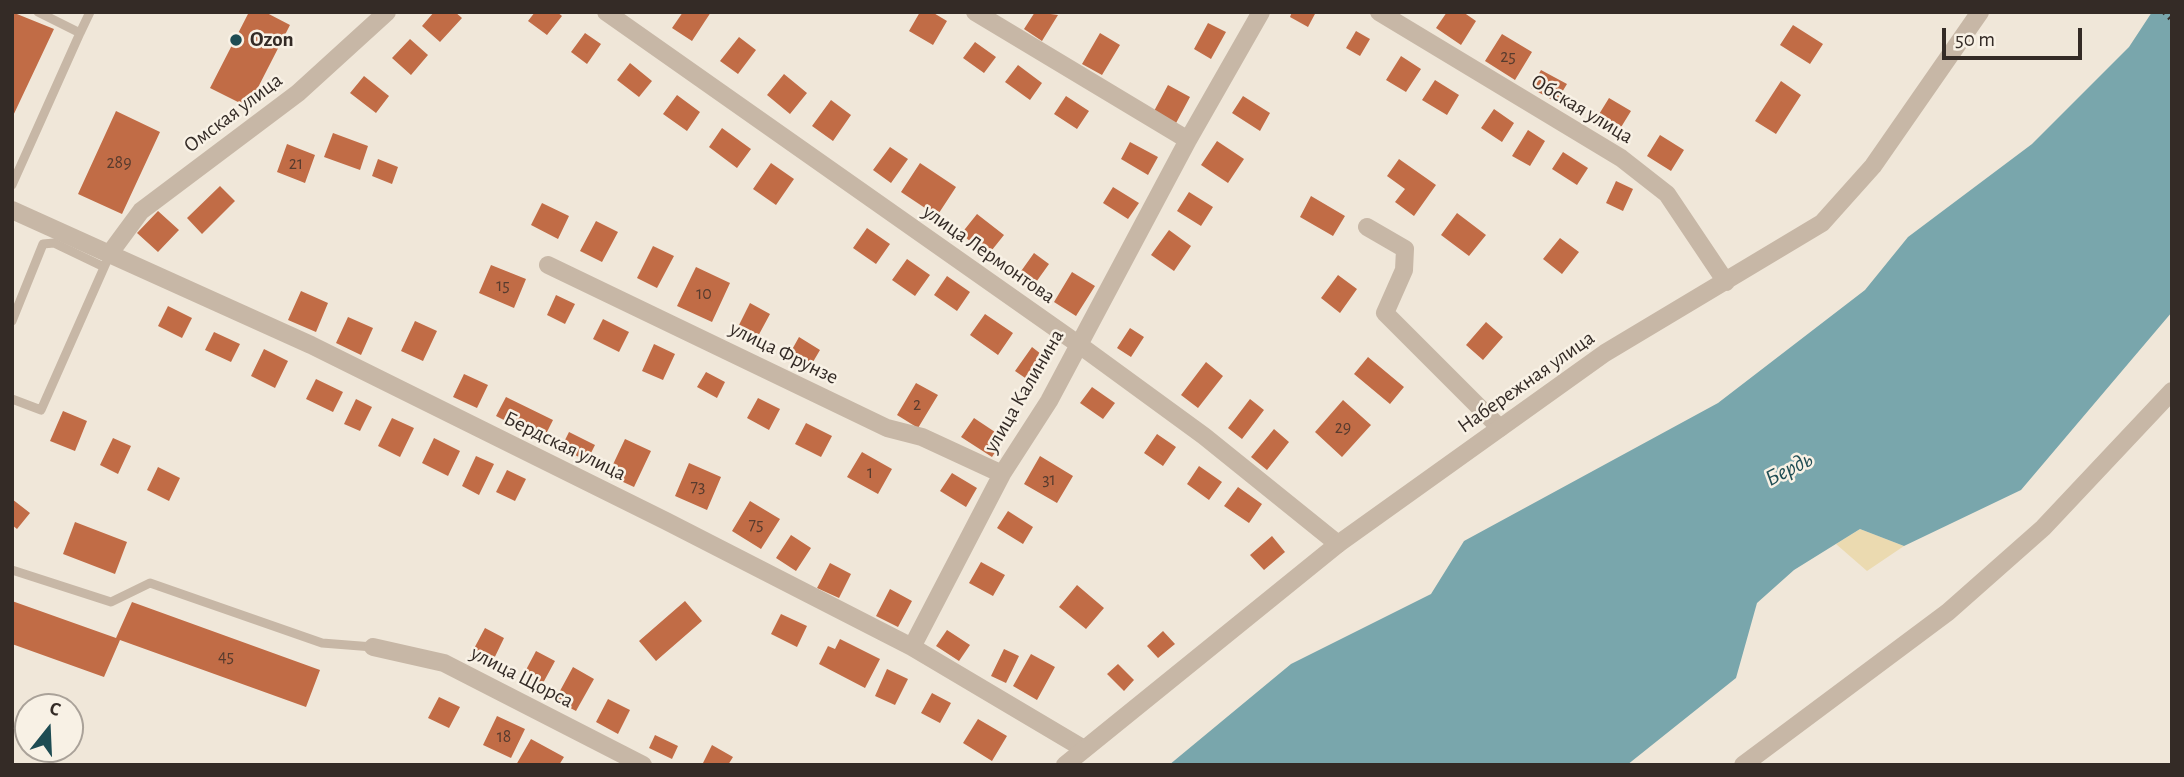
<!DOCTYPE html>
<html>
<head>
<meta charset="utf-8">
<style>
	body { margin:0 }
	#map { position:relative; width:2184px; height:777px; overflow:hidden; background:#f0e7d9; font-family:"Alegreya Sans",sans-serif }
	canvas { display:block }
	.frame { position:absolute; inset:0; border:14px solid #342b26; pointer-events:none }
	.north { position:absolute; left:14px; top:693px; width:70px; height:70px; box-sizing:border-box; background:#f8f1e5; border:2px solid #aaa299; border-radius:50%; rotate:18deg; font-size:19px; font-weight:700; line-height:28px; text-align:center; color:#342b26 }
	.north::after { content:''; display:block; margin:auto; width:24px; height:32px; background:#1e4c53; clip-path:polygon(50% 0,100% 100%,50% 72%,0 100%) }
	.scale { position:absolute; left:1942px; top:28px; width:140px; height:32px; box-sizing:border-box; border:4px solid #342b26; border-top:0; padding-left:9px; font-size:21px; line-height:24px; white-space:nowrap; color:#342b26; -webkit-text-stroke:5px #f8f1e5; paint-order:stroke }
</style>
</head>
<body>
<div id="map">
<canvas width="2184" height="777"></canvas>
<div class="frame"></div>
<div class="north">С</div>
<div class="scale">50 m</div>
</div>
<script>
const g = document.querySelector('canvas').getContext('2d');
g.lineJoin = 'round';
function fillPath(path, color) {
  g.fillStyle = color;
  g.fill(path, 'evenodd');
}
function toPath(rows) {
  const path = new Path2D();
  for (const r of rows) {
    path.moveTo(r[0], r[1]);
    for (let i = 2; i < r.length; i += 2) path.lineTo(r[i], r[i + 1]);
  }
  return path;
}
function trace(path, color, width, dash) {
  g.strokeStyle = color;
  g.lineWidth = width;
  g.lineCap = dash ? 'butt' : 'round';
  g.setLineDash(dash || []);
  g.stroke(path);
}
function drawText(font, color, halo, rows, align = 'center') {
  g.font = font + ' "Alegreya Sans",sans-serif';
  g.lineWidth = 5;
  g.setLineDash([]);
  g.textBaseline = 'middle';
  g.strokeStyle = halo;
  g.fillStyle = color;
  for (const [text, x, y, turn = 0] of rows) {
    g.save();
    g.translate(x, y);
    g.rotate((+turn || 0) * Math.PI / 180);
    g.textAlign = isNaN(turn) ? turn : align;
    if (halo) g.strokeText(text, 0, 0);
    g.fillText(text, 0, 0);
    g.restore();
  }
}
const sand = toPath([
	[1860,529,1904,546,1867,571,1836,544]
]);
const water = toPath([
	[2152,12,2172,12,2172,312,2021,490,1904,546,1860,529,1794,570,1757,603,1736,678,1627,765,1169,765,1291,664,1431,594,1464,541,1718,403,1865,290,1908,237,2032,144,2129,47]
]);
const building = toPath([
	[12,12,54,29,12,118],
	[249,12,265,12,290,25,248,107,210,88],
	[434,12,455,12,462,18,440,42,422,26],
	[535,12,557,12,562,16,547,35,528,21],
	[683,12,711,12,692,41,672,28],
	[920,12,932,12,947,21,933,45,909,31],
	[1035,12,1058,15,1042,41,1024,29],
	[1292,12,1316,12,1308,27,1290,17],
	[1447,12,1463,12,1476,21,1461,45,1436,28],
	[1208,23,1226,32,1211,59,1194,49],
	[1793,25,1823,44,1810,64,1780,45],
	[1356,31,1370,39,1360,56,1346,48],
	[585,33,601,44,587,64,571,52],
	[1100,33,1120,45,1102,75,1082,64],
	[1502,34,1532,52,1515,80,1485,61],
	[739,37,756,50,738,74,720,61],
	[410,39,428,55,411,75,392,58],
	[975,42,996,57,984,73,963,58],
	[1401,56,1421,69,1406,92,1386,80],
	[630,63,652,81,639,97,617,80],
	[1018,65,1042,83,1030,100,1005,82],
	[1541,70,1567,84,1556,102,1531,88],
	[784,74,807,93,790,114,767,95],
	[364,76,389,96,376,113,350,93],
	[1435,80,1459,95,1447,115,1422,100],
	[1781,81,1801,95,1776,134,1755,121],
	[1168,85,1190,97,1175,125,1153,113],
	[677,95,700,112,687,131,663,114],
	[1066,96,1089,111,1077,129,1054,114],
	[1243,96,1270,113,1260,131,1232,113],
	[1609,98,1631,111,1615,137,1593,124],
	[831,100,851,115,833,141,812,126],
	[1494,109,1514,123,1502,142,1481,128],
	[116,111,160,132,122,214,78,194],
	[722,128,751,149,737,168,709,147],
	[1528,130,1545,141,1530,166,1512,156],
	[333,133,368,146,360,170,324,157],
	[1660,135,1684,150,1671,171,1647,156],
	[1217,141,1244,159,1228,183,1201,165],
	[1130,142,1158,157,1148,175,1121,159],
	[287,144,315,155,305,183,277,172],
	[890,147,908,159,891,183,873,170],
	[1563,152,1588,168,1577,185,1552,169],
	[378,159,398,167,392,184,372,176],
	[1399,159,1436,185,1414,216,1395,202,1405,189,1387,176],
	[771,163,794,179,776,205,753,189],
	[920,163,956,187,937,216,901,192],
	[1616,181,1633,189,1623,211,1606,203],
	[220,186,235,201,202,234,187,218],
	[1113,187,1139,203,1128,219,1103,203],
	[1189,192,1213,207,1201,226,1177,211],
	[1311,196,1345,216,1333,236,1300,217],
	[542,203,569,216,558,239,531,225],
	[158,211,179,230,158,252,137,233],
	[1457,213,1486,235,1469,256,1441,235],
	[977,214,1004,235,988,255,961,234],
	[596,221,618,232,602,262,580,251],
	[867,228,890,244,876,264,853,248],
	[1169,230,1191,246,1174,271,1151,255],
	[1560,238,1579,252,1562,274,1543,259],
	[653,246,674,256,657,288,637,278],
	[1034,253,1049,264,1034,285,1019,274],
	[907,259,930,275,915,296,892,280],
	[491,265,526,279,514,308,479,293],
	[696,267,730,283,712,322,677,306],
	[1072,272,1095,286,1076,316,1054,302],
	[1338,275,1357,289,1340,313,1321,298],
	[947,276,970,292,957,311,934,295],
	[301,291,328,303,316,332,288,320],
	[556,295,575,304,565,324,547,315],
	[750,303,770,314,756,340,737,329],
	[168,306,192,318,182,338,158,326],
	[985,314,1013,333,998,355,970,335],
	[348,317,373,328,361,355,336,343],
	[603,319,629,332,619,352,593,339],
	[415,321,437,331,423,361,401,351],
	[1486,322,1503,337,1483,360,1466,345],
	[1130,328,1144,337,1131,357,1117,348],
	[214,332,240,344,231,362,205,350],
	[799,337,820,350,810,367,789,355],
	[654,344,675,354,663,380,642,371],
	[1032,347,1050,361,1034,384,1015,371],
	[264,349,288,361,275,388,251,376],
	[1368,357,1404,387,1390,404,1354,374],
	[1206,362,1223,376,1198,408,1181,395],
	[706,372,725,382,717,398,697,387],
	[464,374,488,385,477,408,453,397],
	[316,379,343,392,333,412,306,399],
	[916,383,938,395,918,428,897,415],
	[1092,387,1115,403,1103,419,1080,403],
	[506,397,553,420,543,440,496,416],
	[758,398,780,409,769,430,747,418],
	[356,399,372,407,360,431,344,424],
	[1250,399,1264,410,1242,439,1228,428],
	[1343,400,1371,425,1342,457,1315,432],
	[63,411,87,421,75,451,50,441],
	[392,418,414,428,400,457,378,446],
	[974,418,1004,438,992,457,961,437],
	[806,423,832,436,821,457,795,444],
	[1274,429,1289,442,1267,470,1251,457],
	[569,432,595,445,587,461,561,448],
	[1157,434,1176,447,1163,466,1144,453],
	[113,438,131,446,118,474,100,465],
	[434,438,460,451,448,476,422,463],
	[625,439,651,451,634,487,608,475],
	[862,452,892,469,878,494,847,477],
	[476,456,494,464,479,495,462,486],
	[1040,456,1073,476,1057,503,1024,484],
	[689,463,721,477,707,510,675,496],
	[1199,466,1222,482,1209,500,1187,484],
	[158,467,180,478,169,501,147,490],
	[507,470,526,479,515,501,496,492],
	[952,473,977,488,966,507,940,491],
	[1238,487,1262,504,1249,523,1224,506],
	[12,499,30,513,17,529,12,525],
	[750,501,780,519,761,549,732,531],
	[1008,511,1033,527,1023,544,997,528],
	[75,522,127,542,115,574,63,554],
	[791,535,811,548,796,571,776,558],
	[1272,536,1285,552,1264,570,1250,555],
	[981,562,1005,575,993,596,969,583],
	[830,563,851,574,839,598,817,588],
	[1077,585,1104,608,1086,629,1059,607],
	[890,589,912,601,898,627,876,616],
	[12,601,116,638,132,602,320,670,306,707,120,640,104,677,12,644],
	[685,601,702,621,656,661,639,641],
	[781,614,807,626,797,647,771,634],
	[485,628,504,638,490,667,470,656],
	[947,630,970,645,959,661,936,646],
	[1163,631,1175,644,1158,658,1147,646],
	[840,639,880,659,865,688,819,664,828,646,835,649],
	[1004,649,1019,656,1006,683,991,676],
	[536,651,555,661,537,694,519,683],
	[1031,654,1055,667,1037,700,1013,686],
	[1118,664,1134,680,1124,691,1107,674],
	[573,667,594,679,576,711,555,700],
	[887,669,908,679,895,705,875,696],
	[932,693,951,703,940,723,921,713],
	[439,697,460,707,449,728,428,718],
	[608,699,630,710,618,734,596,722],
	[497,716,525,729,511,758,483,745],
	[978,719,1007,736,992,761,963,743],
	[655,735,678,746,672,759,649,748],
	[531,739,564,757,559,765,516,765],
	[712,745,733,757,728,765,702,765]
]);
const service = toPath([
	[80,33,90,12],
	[12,185,80,33,38,12],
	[12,321,43,244,54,243,104,267],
	[12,399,41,410,110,254],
	[12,570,111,602,150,583,322,643,373,647]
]);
const minor = toPath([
	[606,12,1078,344,1204,436,1338,544],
	[975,12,1188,140],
	[12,210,311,345,666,521,912,647,1084,749],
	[1367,227,1405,249,1404,270,1385,313,1500,428],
	[110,253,141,211,298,93,387,12],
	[548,265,887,428,922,437,1002,474],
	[373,647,444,663,643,765],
	[912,647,1002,474,1049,401,1188,140,1261,12]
]);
const tertiary = toPath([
	[1379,12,1621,158,1667,194,1726,282],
	[1065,765,1338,544,1605,353,1822,223,1873,166,1980,12],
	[1743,765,1948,612,2043,528,2172,391]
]);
const rail = toPath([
	[2164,12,2172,20]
]);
const markers = [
	[236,40,7,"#1e4c53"]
];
const numberNames = [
	["25",1508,57],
	["289",119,163],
	["21",296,164],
	["15",503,286],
	["10",704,294],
	["2",917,405],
	["29",1343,428],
	["1",870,473],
	["31",1049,480],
	["73",698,487],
	["75",756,525],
	["45",226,657],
	["18",504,737]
];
const poiNames = [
	["Ozon",250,40]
];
const streetNames = [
	["Обская улица",1582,109,31],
	["Омская улица",233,113,-37],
	["улица Лермонтова",989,254,35],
	["улица Фрунзе",784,353,26],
	["Набережная улица",1526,382,-35],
	["улица Калинина",1024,391,-60],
	["Бердская улица",565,446,26],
	["улица Щорса",522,677,27]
];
const waterNames = [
	["Бердь",1789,469,-27]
];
fillPath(sand, '#ebdab0');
fillPath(water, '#79a6ac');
fillPath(building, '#c16c46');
trace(service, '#c7b7a6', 9);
trace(minor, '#c7b7a6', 18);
trace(tertiary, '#c7b7a6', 18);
trace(rail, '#342b26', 5, [2, 5]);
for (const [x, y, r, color] of markers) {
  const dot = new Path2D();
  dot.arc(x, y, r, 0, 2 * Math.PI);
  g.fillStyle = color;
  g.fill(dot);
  trace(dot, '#f8f1e5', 2.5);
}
drawText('18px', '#573b2e', null, numberNames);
drawText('bold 21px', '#342b26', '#f8f1e5', poiNames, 'left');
drawText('21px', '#342b26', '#f8f1e5', streetNames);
drawText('italic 23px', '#1e4c53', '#f8f1e5', waterNames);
</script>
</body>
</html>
